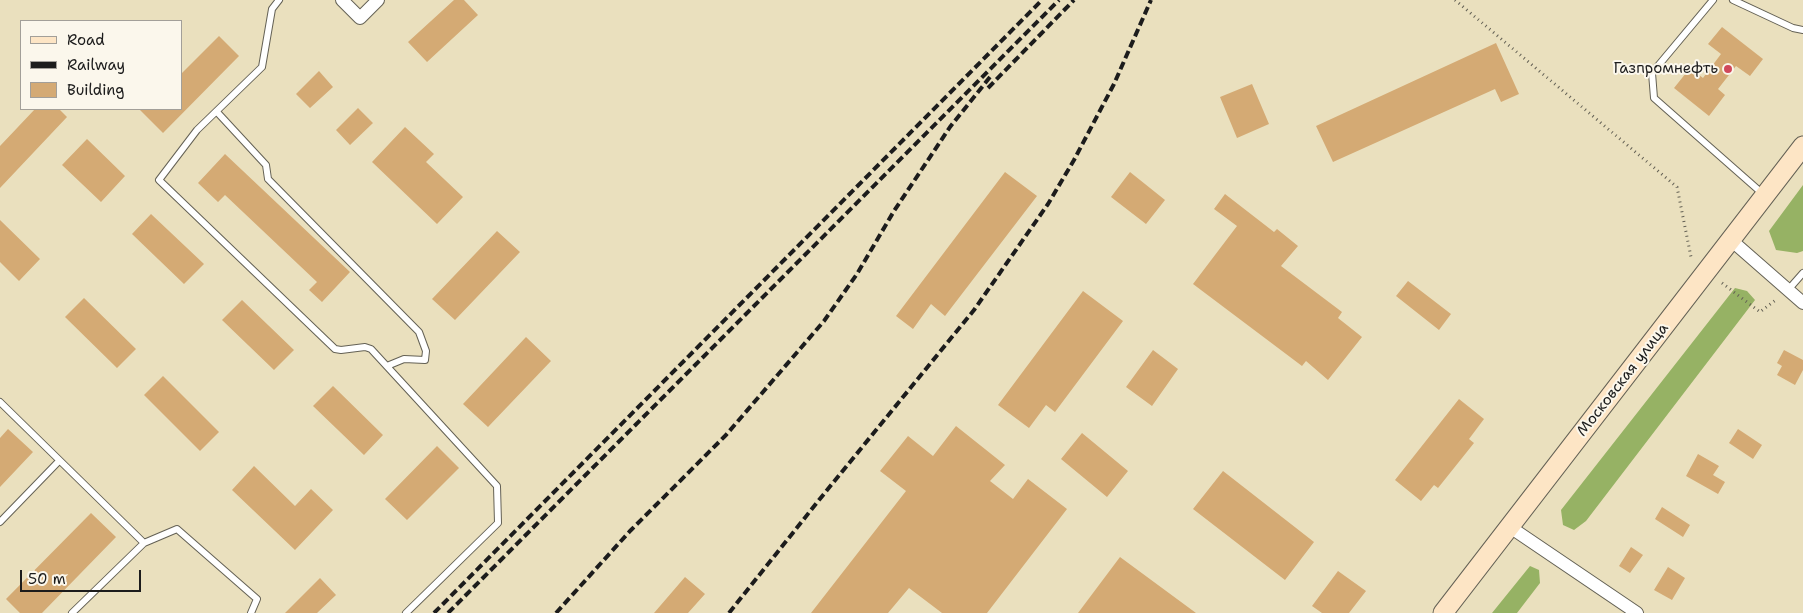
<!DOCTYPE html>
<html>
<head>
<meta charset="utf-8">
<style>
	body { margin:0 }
	#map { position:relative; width:1803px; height:613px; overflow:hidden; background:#eae0be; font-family:"Shantell Sans",sans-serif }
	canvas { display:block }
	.legend { position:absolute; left:20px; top:20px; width:162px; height:90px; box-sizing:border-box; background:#fbf7ec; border:1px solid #a29f99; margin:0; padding:6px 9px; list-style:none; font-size:15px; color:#1c1c1c }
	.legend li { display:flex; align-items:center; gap:10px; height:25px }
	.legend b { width:25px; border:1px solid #a29f99 }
	.scale { position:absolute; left:20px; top:570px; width:121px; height:22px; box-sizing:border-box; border:2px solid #1c1c1c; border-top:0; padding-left:6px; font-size:15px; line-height:18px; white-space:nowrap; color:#1c1c1c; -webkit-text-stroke:4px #fbf7ec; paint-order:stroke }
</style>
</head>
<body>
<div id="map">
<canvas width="1803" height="613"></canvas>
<ul class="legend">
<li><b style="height:6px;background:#fde5c5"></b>Road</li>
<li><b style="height:6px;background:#1c1c1c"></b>Railway</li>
<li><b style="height:14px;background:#d4aa74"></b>Building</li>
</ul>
<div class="scale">50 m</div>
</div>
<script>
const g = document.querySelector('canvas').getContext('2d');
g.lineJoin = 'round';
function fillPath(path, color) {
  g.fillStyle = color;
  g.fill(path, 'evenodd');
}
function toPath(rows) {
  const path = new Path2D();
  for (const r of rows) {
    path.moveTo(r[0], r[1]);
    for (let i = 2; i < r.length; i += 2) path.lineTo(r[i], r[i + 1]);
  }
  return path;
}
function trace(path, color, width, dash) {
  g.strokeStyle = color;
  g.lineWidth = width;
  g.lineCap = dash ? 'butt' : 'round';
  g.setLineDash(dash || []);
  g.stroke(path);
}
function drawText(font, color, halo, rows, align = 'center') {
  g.font = font + ' "Shantell Sans",sans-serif';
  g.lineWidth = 4;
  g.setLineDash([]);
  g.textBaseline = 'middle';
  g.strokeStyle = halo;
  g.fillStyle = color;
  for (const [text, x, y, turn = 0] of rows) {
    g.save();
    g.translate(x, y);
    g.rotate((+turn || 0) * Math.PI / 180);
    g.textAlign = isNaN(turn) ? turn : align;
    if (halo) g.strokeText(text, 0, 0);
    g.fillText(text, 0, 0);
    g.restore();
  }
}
const forest = toPath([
	[1803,185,1803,251,1797,253,1776,250,1769,231],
	[1735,288,1747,291,1755,300,1586,521,1574,530,1563,525,1561,510],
	[1530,566,1539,570,1540,583,1517,613,1492,613]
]);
const building = toPath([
	[454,0,464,0,478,15,427,62,408,42],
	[1722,27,1763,59,1750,76,1736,66,1718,89,1725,95,1709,116,1674,88,1690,68,1703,78,1721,54,1708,44],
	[219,36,239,56,163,133,139,109,181,109,181,74],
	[1496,43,1519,94,1501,102,1495,89,1333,162,1316,126],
	[319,71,333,87,310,108,296,94],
	[1252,84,1269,124,1237,138,1220,97],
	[358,108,373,123,350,145,336,130],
	[35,109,59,109,67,117,0,188,0,146],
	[405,127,434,154,426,162,463,197,437,224,372,162],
	[87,139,125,176,101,202,62,165],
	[225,154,350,272,322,302,309,290,317,282,225,195,218,202,198,183],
	[1005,172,1037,196,945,316,931,304,913,329,896,316],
	[1130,172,1165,200,1146,224,1111,197],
	[1225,194,1274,232,1277,229,1298,246,1281,266,1342,312,1338,318,1362,337,1328,380,1306,361,1302,366,1193,284,1237,226,1214,209],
	[151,214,204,264,184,284,132,234],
	[0,220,40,259,19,281,0,262],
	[497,231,520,252,455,320,432,299],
	[1408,281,1451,314,1439,330,1396,296],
	[1083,291,1123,321,1055,412,1046,405,1029,428,998,405],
	[84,298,136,349,117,368,65,317],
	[242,300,294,350,274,370,222,320],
	[526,337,551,361,488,427,463,404],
	[1153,350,1178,369,1152,406,1126,387],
	[1784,350,1803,360,1803,370,1795,385,1777,375,1782,366,1777,363],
	[163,376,219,432,200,451,144,395],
	[333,386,383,435,364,455,313,406],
	[1459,399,1484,419,1469,439,1474,443,1438,488,1434,485,1421,501,1395,480],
	[956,426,1005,465,990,481,1013,499,1028,479,1067,509,987,613,942,613,909,588,888,613,811,613,906,491,880,471,908,436,933,456],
	[8,429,33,452,0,487,0,438],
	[1738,429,1762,445,1753,459,1729,443],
	[1082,433,1128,471,1107,497,1061,459],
	[437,446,459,468,407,520,385,499],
	[1698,454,1719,466,1713,475,1725,482,1718,494,1686,476],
	[254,466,295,506,311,489,333,510,295,550,232,490],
	[1223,471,1314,542,1285,580,1193,509],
	[1662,507,1690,525,1683,537,1655,519],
	[91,513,116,537,42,613,20,613,6,599],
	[1631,547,1643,555,1630,573,1619,566],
	[1120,557,1196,613,1078,613],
	[1668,567,1685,578,1672,600,1654,590],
	[1338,571,1366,591,1349,613,1322,613,1312,606],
	[685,577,705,594,688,613,654,613],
	[320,578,336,595,317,613,285,613]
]);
const path = toPath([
	[1455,0,1677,187,1691,257],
	[1722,283,1760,312,1777,299]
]);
const service = toPath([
	[279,0,272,9,262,67,197,130,159,180,335,349,341,350,365,347,371,349,497,486,498,523,406,613],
	[1713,0,1652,73,1654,98,1763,194],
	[1733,0,1793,28,1803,30],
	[217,112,266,165,268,179,419,332,426,351,425,360,404,359,387,366],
	[1788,290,1803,273],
	[0,402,144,543,72,613],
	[0,522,59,461],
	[144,543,177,529,257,599,251,613]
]);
const minor = toPath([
	[342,0,360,18,378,0],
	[1731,240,1803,303],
	[1510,527,1637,613]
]);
const secondary = toPath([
	[1443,613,1803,146]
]);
const rail = toPath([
	[988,88,1074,0],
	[434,613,1042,0],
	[448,613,1059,0],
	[556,613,630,531,726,435,824,321,857,274,894,211,950,127,990,77],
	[729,613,819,500,974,310,1048,204,1074,160,1114,84,1151,0]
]);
const markers = [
	[1728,69,5,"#d1495b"]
];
const poiNames = [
	["Газпромнефть",1718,69]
];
const streetNames = [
	["Московская улица",1623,380,-52]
];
fillPath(forest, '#96b264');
fillPath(building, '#d4aa74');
trace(service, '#646155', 8);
trace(minor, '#646155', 14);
trace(secondary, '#646155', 21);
trace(path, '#646155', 3, [1, 4]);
trace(service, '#fff', 6);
trace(minor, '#fff', 12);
trace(secondary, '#fde5c5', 19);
trace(rail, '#1c1c1c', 4, [8, 4]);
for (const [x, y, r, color] of markers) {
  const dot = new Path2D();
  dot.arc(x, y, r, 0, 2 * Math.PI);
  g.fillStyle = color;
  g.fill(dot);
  trace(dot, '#fbf7ec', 2);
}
drawText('15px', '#1c1c1c', '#fbf7ec', poiNames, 'right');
drawText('15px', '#1c1c1c', '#fbf7ec', streetNames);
</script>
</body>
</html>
